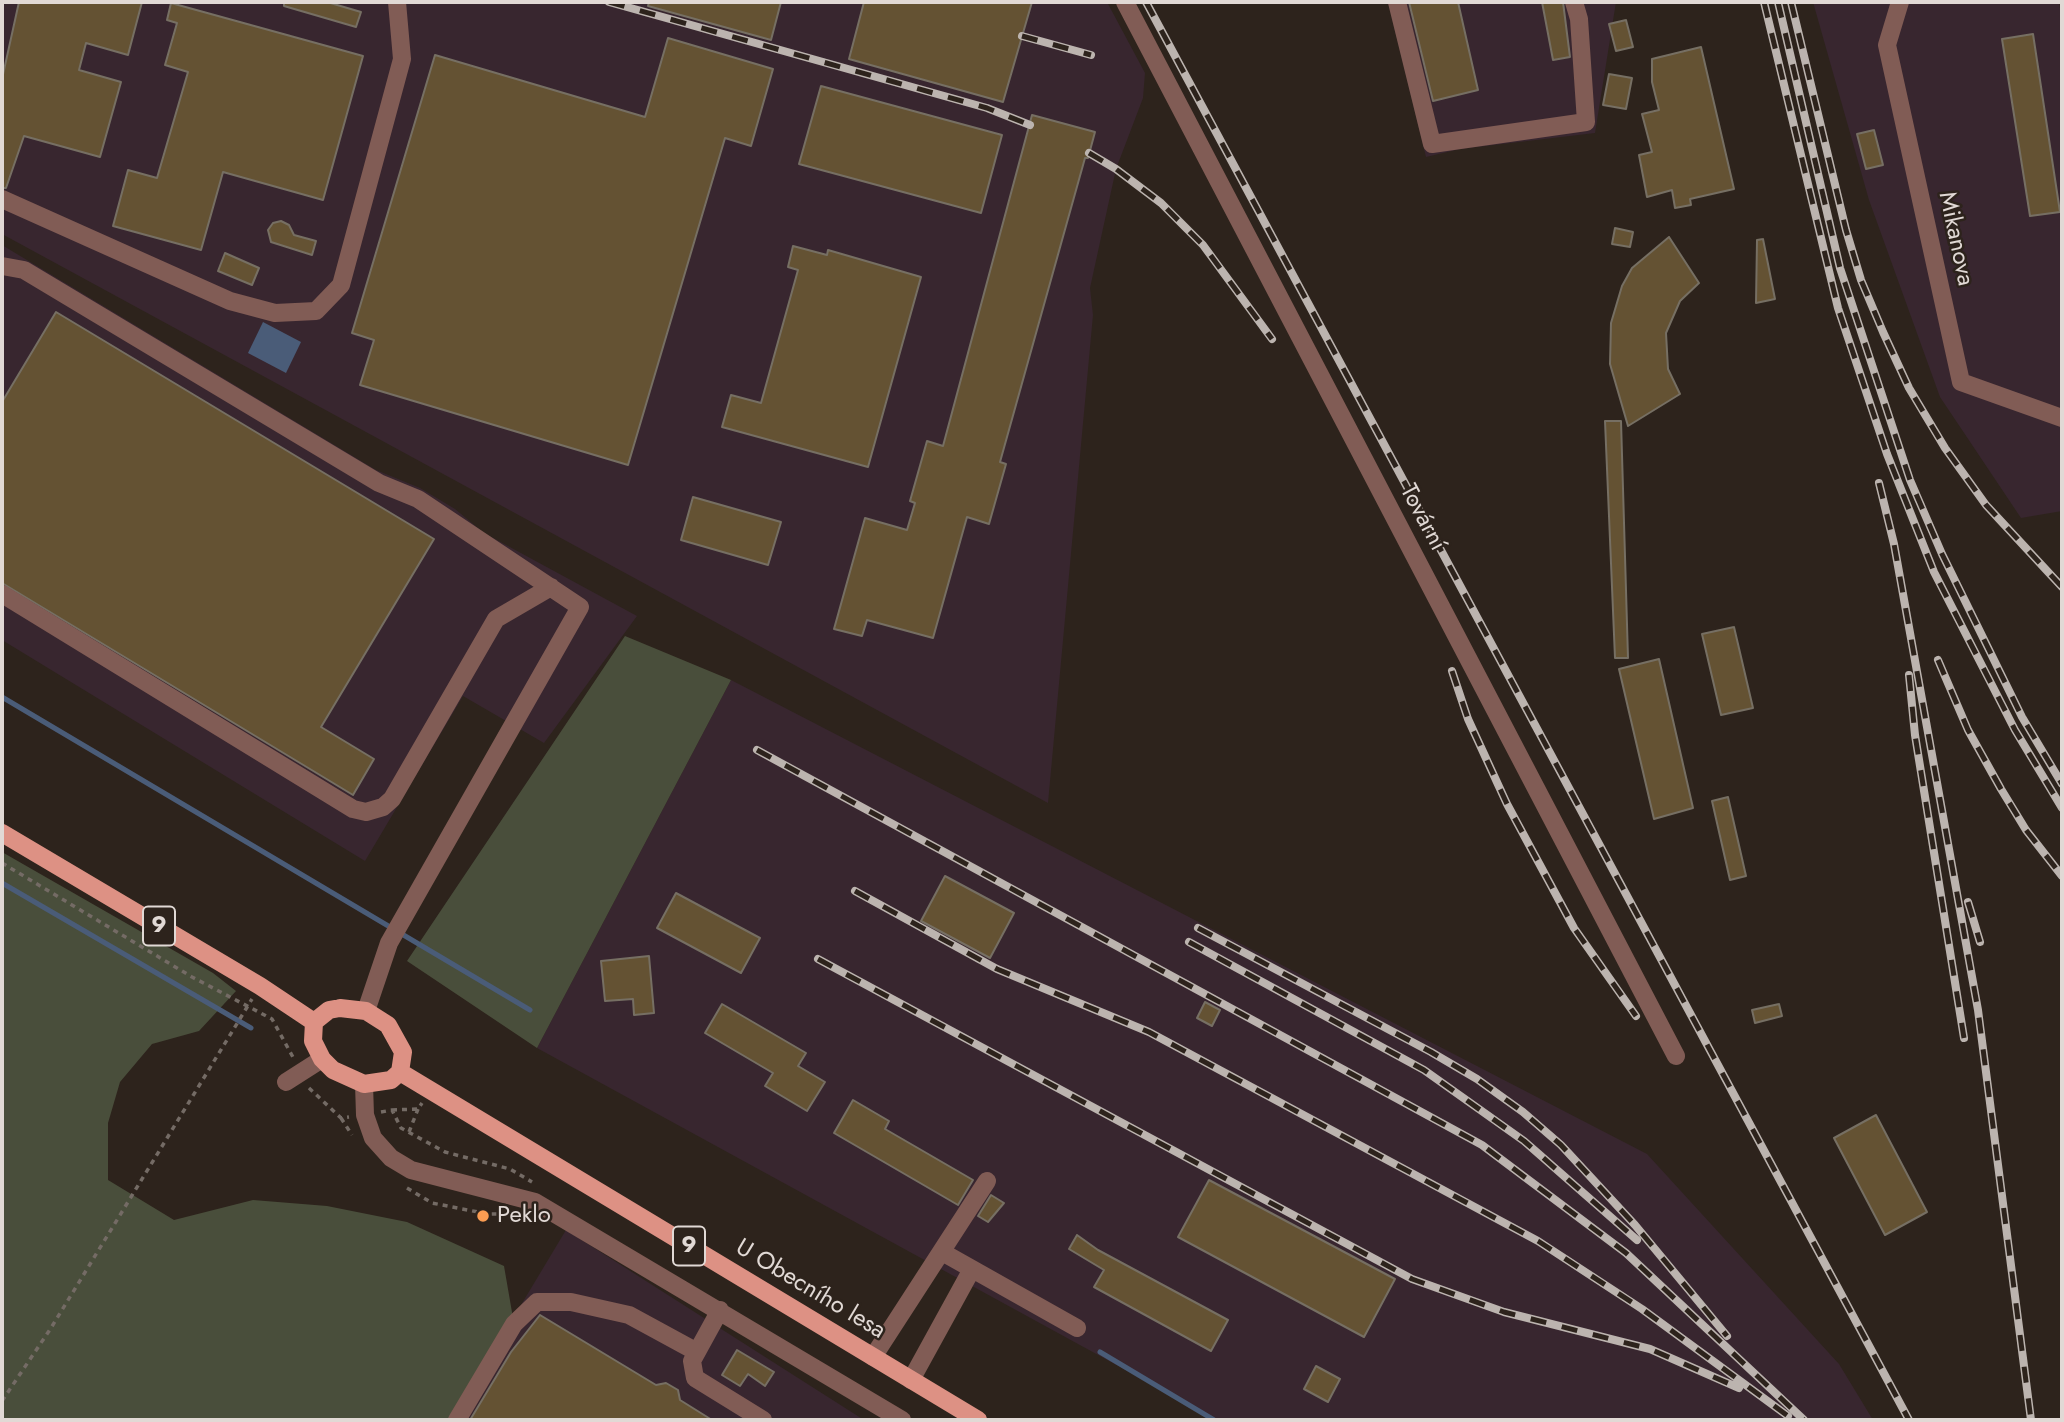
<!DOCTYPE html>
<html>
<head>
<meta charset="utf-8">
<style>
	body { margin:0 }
	#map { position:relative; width:2064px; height:1422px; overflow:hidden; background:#2d231c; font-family:Jost,sans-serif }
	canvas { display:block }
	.frame { position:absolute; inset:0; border:4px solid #e1d9d5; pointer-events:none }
</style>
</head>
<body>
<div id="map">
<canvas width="2064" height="1422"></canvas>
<div class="frame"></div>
</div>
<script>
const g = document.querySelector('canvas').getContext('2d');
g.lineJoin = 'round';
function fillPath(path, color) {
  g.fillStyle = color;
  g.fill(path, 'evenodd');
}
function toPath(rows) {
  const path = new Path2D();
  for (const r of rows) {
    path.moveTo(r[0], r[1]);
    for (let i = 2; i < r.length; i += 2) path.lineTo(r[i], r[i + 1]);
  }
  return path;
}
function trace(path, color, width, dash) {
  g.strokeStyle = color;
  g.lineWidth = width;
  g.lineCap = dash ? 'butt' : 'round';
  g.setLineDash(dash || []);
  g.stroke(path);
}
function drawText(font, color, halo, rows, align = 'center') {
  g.font = font + ' Jost,sans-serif';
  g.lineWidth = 5;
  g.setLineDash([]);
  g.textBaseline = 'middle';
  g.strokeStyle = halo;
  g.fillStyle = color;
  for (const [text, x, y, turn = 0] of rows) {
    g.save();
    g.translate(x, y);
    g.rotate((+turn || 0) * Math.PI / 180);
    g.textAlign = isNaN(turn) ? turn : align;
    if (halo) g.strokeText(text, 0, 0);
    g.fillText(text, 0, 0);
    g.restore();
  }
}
const industrial = toPath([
	[2,2,1107,2,1145,73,1143,98,1116,169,1090,288,1093,315,1048,803,2,234],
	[1388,2,1616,2,1595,133,1460,149,1426,157],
	[1813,2,2059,2,2062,21,2062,511,2021,518,1940,397,1869,200],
	[2,245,376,470,420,488,455,509,484,533,637,616,544,743,463,696,365,861,2,640],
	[731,680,1647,1154,1839,1364,1873,1420,1217,1420,537,1048],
	[566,1230,864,1420,452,1420]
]);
const green = toPath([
	[625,636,731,680,537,1048,407,961],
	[2,852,213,973,236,991,199,1031,152,1044,120,1082,108,1123,108,1180,174,1220,253,1200,327,1206,407,1222,504,1266,513,1318,452,1420,2,1420]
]);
const water = toPath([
	[263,322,301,342,286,373,248,353]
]);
const stream = toPath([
	[2,697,530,1010],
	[2,883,251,1028],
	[1100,1352,1214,1420]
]);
const building = toPath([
	[19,2,142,2,128,55,86,43,79,70,121,82,100,157,24,136,6,188,2,188,2,79,19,2],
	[284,2,327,2,361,12,356,27,284,6,284,2],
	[649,2,781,2,771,40,648,6,649,2],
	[864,2,1032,2,1003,102,849,59,864,2],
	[1409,2,1458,2,1478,90,1433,101,1409,2],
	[1542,2,1563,2,1570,57,1553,60,1542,2],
	[171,3,363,56,323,200,223,172,201,250,113,226,128,170,157,178,188,72,165,65,177,23,167,20,171,3],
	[1626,20,1633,47,1616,51,1609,24,1626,20],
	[2033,34,2060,212,2030,216,2002,39,2033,34],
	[668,38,773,69,751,146,725,138,628,465,360,385,374,340,352,333,435,55,645,117,668,38],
	[1701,47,1734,189,1690,199,1691,205,1675,208,1672,190,1647,197,1639,155,1652,152,1642,114,1659,110,1652,82,1652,59,1701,47],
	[1609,74,1632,78,1626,109,1603,105,1609,74],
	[821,86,1002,135,981,213,799,164,821,86],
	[1032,115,1095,132,1088,158,1085,158,1000,462,1006,464,989,524,967,517,933,638,867,620,862,636,834,629,865,518,907,530,915,503,910,501,927,441,943,446,1032,115],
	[1874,130,1883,165,1866,169,1857,134,1874,130],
	[281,221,289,225,294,235,316,241,312,255,271,242,268,230,273,223,281,221],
	[1615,228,1633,232,1630,247,1612,244,1615,228],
	[1669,237,1699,283,1680,301,1666,333,1668,369,1680,394,1628,426,1610,364,1611,323,1622,286,1632,268,1669,237],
	[1763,239,1775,299,1756,303,1757,240,1763,239],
	[793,246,827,255,828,250,921,277,868,467,722,427,731,395,761,403,798,270,788,267,793,246],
	[225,253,259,268,252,285,218,271,225,253],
	[56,312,434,539,321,727,374,759,353,795,2,583,2,402,56,312],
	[1605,421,1621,421,1628,658,1615,658,1605,421],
	[693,497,781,522,768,565,681,540,693,497],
	[1734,627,1753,708,1721,715,1702,634,1734,627],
	[1659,659,1693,808,1654,819,1619,669,1659,659],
	[1728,797,1746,876,1730,880,1712,801,1728,797],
	[945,876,1014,913,990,958,921,921,945,876],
	[676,893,760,938,741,973,657,928,676,893],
	[649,956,654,1013,634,1015,633,999,605,1001,601,961,649,956],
	[1205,1002,1220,1010,1212,1026,1197,1018,1205,1002],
	[722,1004,806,1053,798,1066,825,1082,807,1111,765,1086,773,1073,705,1033,722,1004],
	[1779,1004,1782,1016,1755,1023,1752,1010,1779,1004],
	[853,1100,889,1121,885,1129,973,1180,958,1205,834,1133,853,1100],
	[1876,1115,1927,1212,1885,1235,1834,1138,1876,1115],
	[1209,1180,1395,1279,1364,1337,1178,1237,1209,1180],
	[991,1195,1004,1203,988,1222,978,1216,991,1195],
	[1077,1235,1098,1250,1228,1320,1211,1351,1094,1287,1104,1270,1069,1249,1077,1235],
	[540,1315,656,1385,666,1383,678,1390,680,1400,712,1420,470,1420,511,1352,540,1315],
	[737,1350,774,1372,765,1386,748,1374,740,1386,722,1375,737,1350],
	[1316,1366,1340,1379,1328,1402,1304,1389,1316,1366]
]);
const path = toPath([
	[2,863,192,977,272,1019,294,1059],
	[309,1088,341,1118,349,1117],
	[392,1110,418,1109,422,1103],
	[381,1112,392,1110,401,1128,445,1152,510,1169,532,1182],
	[341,1118,352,1135],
	[409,1132,418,1109],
	[407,1188,432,1203,488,1214,509,1214],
	[2,1401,51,1328,252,999]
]);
const minor = toPath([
	[1125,2,1676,1056],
	[1397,2,1432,144,1586,122,1579,19,1574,2],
	[1900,2,1887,45,1961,382,2062,418],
	[2,199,230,301,275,313,316,311,341,285,402,59,397,2],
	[2,266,24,270,379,483,418,499,580,607,389,943,366,1011],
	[2,594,353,809,366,812,383,807,392,799,496,619,551,587],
	[286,1082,322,1059],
	[364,1084,365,1115,373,1138,391,1158,411,1170,535,1202,902,1420],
	[942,1252,1077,1328],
	[720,1310,692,1361,695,1378,763,1420],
	[873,1357,987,1181],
	[911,1380,972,1269],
	[457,1420,514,1324,537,1302,571,1302,629,1315,697,1352]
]);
const major = toPath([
	[2,833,260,986,314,1022],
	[340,1008,366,1011,388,1025,403,1052,400,1072,391,1080,364,1084,333,1070,322,1059,313,1041,314,1022,329,1010,340,1008],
	[400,1072,978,1420]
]);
const rail = toPath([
	[609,2,987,108,1030,125],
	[1146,2,1909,1420],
	[1764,2,1838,308,1887,454,1934,572,2015,730,2062,808],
	[1778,2,1840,268,1910,480,1942,554,2022,717,2062,784],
	[1791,2,1846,230,1861,280,1883,332,1909,388,1945,448,1986,505,2062,587],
	[1022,36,1091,55],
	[1089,153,1116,169,1161,203,1203,245,1272,339],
	[1879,483,1894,544,1978,1010,2031,1420],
	[1938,660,1968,730,2001,789,2026,830,2062,876],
	[1452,671,1468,719,1507,804,1574,928,1636,1016],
	[1909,675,1915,735,1964,1038],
	[757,750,1482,1145,1626,1253,1804,1420],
	[855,891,997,969,1149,1032,1538,1241,1642,1309,1788,1416],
	[1968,902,1980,942],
	[1198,928,1431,1052,1477,1079,1523,1112,1561,1145,1635,1225,1727,1336],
	[1189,942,1424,1070,1524,1141,1637,1240],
	[818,959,1412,1279,1504,1312,1650,1349,1739,1388]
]);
const markers = [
	[483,1216,7,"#fc9d52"]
];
const shields = [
	[159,926,32],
	[689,1246,32]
];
const shieldNames = [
	["9",159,926],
	["9",689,1246]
];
const streetNames = [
	["Mikanova",1955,239,78],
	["Tovární",1422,518,62],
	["U Obecního lesa",810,1290,31]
];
const poiNames = [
	["Peklo",497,1216]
];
fillPath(industrial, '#38262f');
fillPath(green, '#494e3b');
fillPath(water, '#4a5c78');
trace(stream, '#4a5c78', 5);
fillPath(building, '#645233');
trace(building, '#766f63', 2);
trace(path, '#746b65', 3.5, [5, 5]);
trace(minor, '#815c55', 18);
trace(major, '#dd9184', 18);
trace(rail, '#bcb4af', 8);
trace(rail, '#2d231c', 5, [16]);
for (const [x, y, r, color] of markers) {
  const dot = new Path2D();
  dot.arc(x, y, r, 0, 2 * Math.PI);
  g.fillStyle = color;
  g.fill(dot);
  trace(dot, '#2d231c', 2.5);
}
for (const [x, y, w] of shields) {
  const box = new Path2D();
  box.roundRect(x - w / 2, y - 19.5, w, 39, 5);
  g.fillStyle = '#2d231c';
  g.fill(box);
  trace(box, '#e1d9d5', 2);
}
drawText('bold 23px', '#e1d9d5', null, shieldNames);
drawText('24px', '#e1d9d5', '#2d231c', streetNames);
drawText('24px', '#e1d9d5', '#2d231c', poiNames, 'left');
</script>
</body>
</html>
